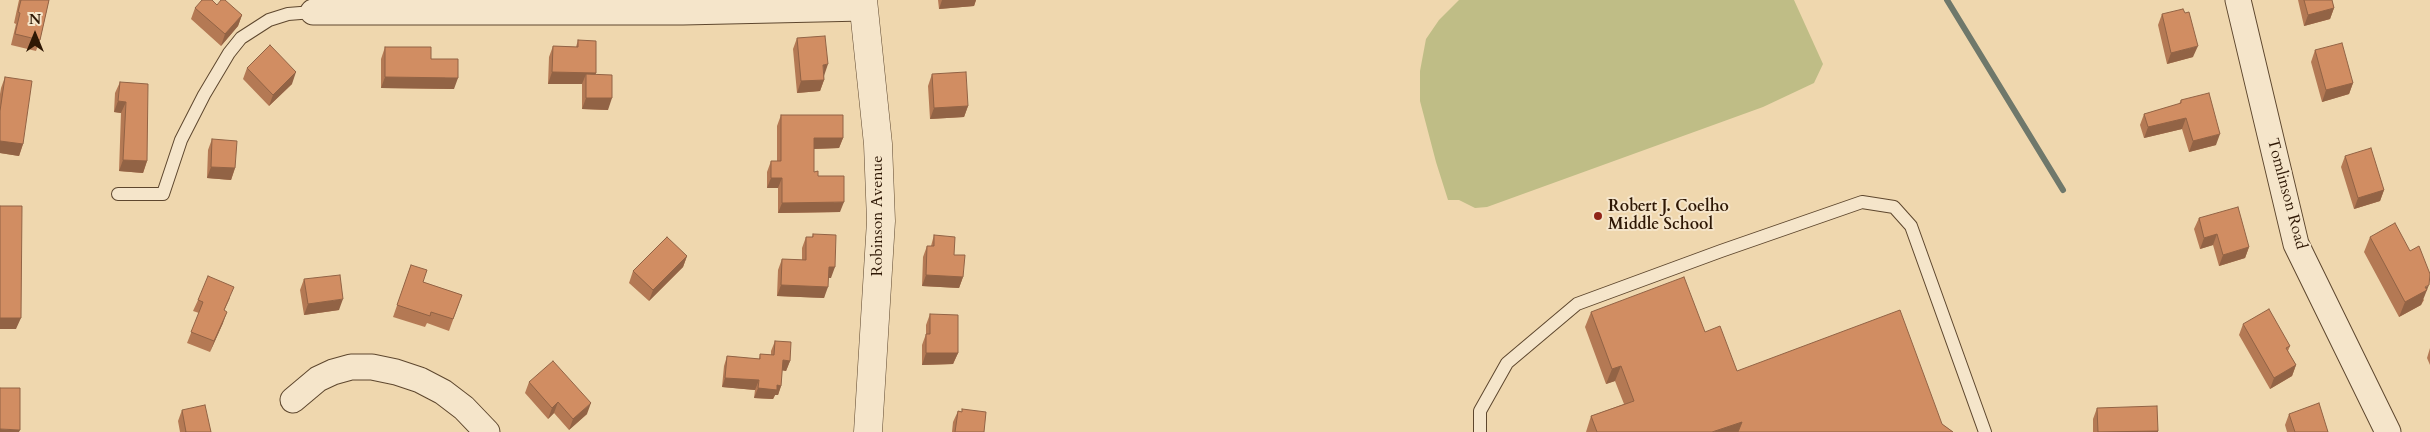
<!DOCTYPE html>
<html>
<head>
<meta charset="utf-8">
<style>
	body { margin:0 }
	#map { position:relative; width:2430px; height:432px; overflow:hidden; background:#efd7ae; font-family:Cardo,serif }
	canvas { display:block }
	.north { position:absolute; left:10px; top:10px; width:50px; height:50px; -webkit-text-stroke:4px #f5e5ca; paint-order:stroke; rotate:0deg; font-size:14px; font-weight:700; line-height:20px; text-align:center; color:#2e1704 }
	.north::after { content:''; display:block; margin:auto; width:18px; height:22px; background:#2e1704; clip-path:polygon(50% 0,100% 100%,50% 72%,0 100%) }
</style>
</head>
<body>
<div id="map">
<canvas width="2430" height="432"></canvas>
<div class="north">N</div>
</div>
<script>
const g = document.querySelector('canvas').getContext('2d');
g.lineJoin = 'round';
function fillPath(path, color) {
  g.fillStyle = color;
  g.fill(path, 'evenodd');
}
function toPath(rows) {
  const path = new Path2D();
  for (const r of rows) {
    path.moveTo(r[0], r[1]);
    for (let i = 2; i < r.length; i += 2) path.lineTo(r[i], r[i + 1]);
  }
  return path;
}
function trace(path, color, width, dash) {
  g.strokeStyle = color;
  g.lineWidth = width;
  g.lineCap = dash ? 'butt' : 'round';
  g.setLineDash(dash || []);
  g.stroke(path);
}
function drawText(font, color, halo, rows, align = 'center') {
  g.font = font + ' Cardo,serif';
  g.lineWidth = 4;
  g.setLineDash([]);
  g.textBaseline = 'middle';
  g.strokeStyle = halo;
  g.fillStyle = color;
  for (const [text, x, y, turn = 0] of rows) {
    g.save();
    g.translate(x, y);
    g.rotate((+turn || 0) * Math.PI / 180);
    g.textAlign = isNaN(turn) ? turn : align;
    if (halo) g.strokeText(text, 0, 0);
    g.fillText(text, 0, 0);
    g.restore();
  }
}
const green = toPath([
	[1459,0,1794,0,1823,64,1814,83,1763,107,1487,207,1475,208,1459,200,1448,200,1436,162,1420,101,1420,71,1426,39,1439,20]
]);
const stream = toPath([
	[1947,0,2063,190]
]);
const service = toPath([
	[118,194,163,194,181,140,204,95,229,53,241,38,269,20,288,14,313,12],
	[1480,432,1480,411,1507,363,1577,304,1721,251,1862,202,1894,207,1911,226,1985,432]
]);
const minor = toPath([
	[2238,0,2296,244,2388,432],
	[313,12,683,12,864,8],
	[293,400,318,379,333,372,351,367,372,367,396,372,420,380,443,392,464,408,487,432]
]);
const tertiary = toPath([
	[863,0,878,144,881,221,868,432]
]);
const wall = toPath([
	[19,0,49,0,40,40,36,51,11,45,16,24,14,23],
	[938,0,976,0,974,6,939,9],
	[2298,0,2332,0,2334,8,2330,19,2304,26],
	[195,8,242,15,238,26,221,46,191,19],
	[2162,14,2193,57,2167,64,2158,25],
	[797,38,824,75,824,80,820,91,797,93,793,49],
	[578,40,596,73,595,74,608,110,582,109,582,84,548,84,549,57,553,46,576,47],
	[385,47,431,59,454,89,381,88,381,59],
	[2315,50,2353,83,2349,94,2322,102,2311,62],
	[247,68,292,84,269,106,243,79],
	[932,74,968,106,964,117,930,119,928,86],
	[5,77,23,144,19,156,0,153,0,94,1,88],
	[120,82,147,161,143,173,119,171,121,113,114,112,115,93],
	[2181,100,2216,145,2189,152,2182,129,2144,138,2140,125,2144,114,2179,104],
	[781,115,843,138,839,148,814,149,814,172,840,212,778,213,778,188,767,188,767,172,771,161,777,161,777,126],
	[212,139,235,168,231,180,207,178,208,150],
	[2345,156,2384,190,2380,201,2354,209,2341,167],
	[2199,218,2249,247,2245,258,2219,266,2213,245,2200,249,2194,229],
	[813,234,831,278,828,278,824,298,777,296,778,270,782,259,802,260,802,248,806,237,812,237],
	[934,235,954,255,963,277,959,288,922,286,923,257,927,246,931,246],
	[2370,237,2424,300,2421,305,2399,317,2364,252],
	[687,256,683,267,649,301,629,283,633,271],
	[411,265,423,282,462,295,449,331,427,323,425,327,393,317],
	[304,279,339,310,304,315,300,290],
	[230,298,224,311,223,323,210,352,187,343,199,313,193,311,198,300],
	[1591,312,1705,332,1737,371,1942,424,1953,432,1586,432,1591,416,1624,404,1615,381,1606,384,1585,327],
	[930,314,958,353,953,364,922,365,922,345,926,334,926,325],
	[2243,324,2290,346,2288,351,2296,365,2292,376,2270,389,2239,335],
	[775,341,790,361,786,371,782,370,781,386,778,395,775,395,773,399,754,398,755,390,722,387,724,366,727,356,759,359,760,354,771,355,771,351],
	[2430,348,2430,365,2427,358],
	[529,382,587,414,569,430,554,413,548,419,525,393],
	[2097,408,2158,431,2158,432,2093,432,2093,419],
	[962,409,984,432,952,432,953,422,958,411,962,412],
	[182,410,211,432,180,432,178,421],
	[2289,414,2328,432,2287,432,2285,425]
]);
const shadedWall = toPath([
	[942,0,976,0,974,6,939,9],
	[2334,8,2330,19,2304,26,2308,15],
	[242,15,238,26,221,46,225,34],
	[2198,46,2193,57,2167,64,2171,53],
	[828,64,824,76,823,65],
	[296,72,292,84,269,106,273,95],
	[552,72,596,73,592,85,586,74,582,84,548,84],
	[385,77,458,78,454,89,381,88],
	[824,80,820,91,797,93,801,81],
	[2353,83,2349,94,2322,102,2326,90],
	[586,98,612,98,608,110,582,109],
	[118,101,126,102,121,113,114,112],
	[968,106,964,117,930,119,934,108],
	[2186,118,2182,129,2144,138,2148,127],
	[2220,134,2216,145,2189,152,2193,141],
	[814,138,843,138,839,148,811,149],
	[0,141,23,144,19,156,0,153],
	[123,160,147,161,143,173,119,171],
	[211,167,235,168,231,180,207,178],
	[771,178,782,178,778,188,767,188],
	[2384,190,2380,201,2354,209,2358,198],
	[844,202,840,212,778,213,782,203],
	[2217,234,2213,245,2200,249,2204,238],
	[2249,247,2245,258,2219,266,2223,255],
	[687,256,683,267,649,301,653,290],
	[829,267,835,267,831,278,825,278],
	[926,275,963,277,959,288,922,286],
	[781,285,828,287,824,298,777,296],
	[2429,285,2421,305,2399,317,2405,302],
	[343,299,339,310,304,315,308,304],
	[227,312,223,323,210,352,214,341],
	[0,318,21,318,16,329,0,329],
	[926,353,958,353,953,364,922,365],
	[783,360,790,361,786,371,780,370],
	[2296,365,2292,376,2270,389,2274,378],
	[1621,366,1615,381,1606,384,1612,369],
	[725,378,759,380,755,390,722,387],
	[777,385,781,386,778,395,775,395,773,399,754,398,758,388],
	[558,402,554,413,548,419,552,408],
	[591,403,587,414,569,430,573,419],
	[1742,422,1738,432,1712,432],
	[0,429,20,430,19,432,0,432],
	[2158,431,2158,432,2121,432]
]);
const building = toPath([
	[21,0,49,0,40,40,15,34,20,13,18,12,21,0],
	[202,0,212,0,217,5,221,0,225,0,242,15,225,34,195,8,202,0],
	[2304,0,2332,0,2334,8,2308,15,2304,0],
	[2183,9,2185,13,2189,12,2198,46,2171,53,2162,14,2183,9],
	[825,36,828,64,823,65,824,80,801,81,797,38,825,36],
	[578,40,596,41,596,73,552,72,553,46,578,47,578,40],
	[2342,43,2353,83,2326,90,2315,50,2342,43],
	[270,45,296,72,273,95,247,68,270,45],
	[385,47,431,47,431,59,458,59,458,78,385,77,385,47],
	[966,72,968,106,934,108,932,74,966,72],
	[586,74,612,75,612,98,586,98,586,74],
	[5,77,32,81,23,144,0,141,0,111,5,77],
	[120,82,148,84,147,161,123,160,126,102,118,101,120,82],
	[2209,93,2220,134,2193,141,2186,118,2148,127,2144,114,2181,103,2181,100,2209,93],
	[781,115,843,115,843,138,814,138,814,172,818,171,818,176,844,176,844,202,782,203,782,178,771,178,771,161,781,161,781,115],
	[212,139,237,141,235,168,211,167,212,139],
	[2371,148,2384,190,2358,198,2345,156,2371,148],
	[0,206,22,206,21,318,0,318,0,206],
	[2238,207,2249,247,2223,255,2217,234,2204,238,2199,218,2238,207],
	[2395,223,2410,251,2419,246,2430,274,2429,285,2425,287,2427,290,2405,302,2370,237,2395,223],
	[813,234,836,235,835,267,829,267,828,287,781,285,782,259,806,260,806,237,813,237,813,234],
	[934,235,955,237,954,255,965,255,963,277,926,275,927,246,934,246,934,235],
	[667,237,687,256,653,290,633,271,667,237],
	[411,265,427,270,423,282,462,295,453,319,431,312,430,316,397,305,411,265],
	[340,275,343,299,308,304,304,279,340,275],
	[208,276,234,287,224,310,227,312,214,341,191,332,203,302,198,300,208,276],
	[1684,277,1705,332,1720,326,1737,371,1900,310,1942,424,1953,432,1738,432,1742,422,1712,432,1597,432,1591,416,1634,401,1621,366,1612,369,1591,312,1684,277],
	[2269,309,2290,346,2286,348,2296,365,2274,378,2243,324,2269,309],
	[930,314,958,315,958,353,926,353,926,334,930,334,930,314],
	[775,341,791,342,790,361,783,360,781,386,777,385,777,390,758,388,759,380,725,378,727,356,760,359,760,354,774,355,775,341],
	[553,361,591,403,573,419,558,402,552,408,529,382,553,361],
	[0,388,20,388,20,430,0,429,0,388],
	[2319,403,2328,432,2295,432,2289,414,2319,403],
	[205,405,211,432,185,432,186,432,182,410,205,405],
	[2157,406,2158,431,2098,432,2097,408,2157,406],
	[962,409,986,412,984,432,955,432,958,411,962,412,962,409]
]);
const markers = [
	[1598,216,5,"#8f2418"]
];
const streetNames = [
	["Tomlinson Road",2286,194,75],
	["Robinson Avenue",878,216,-90]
];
const poiNames = [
	["Robert J. Coelho",1608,207],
	["Middle School",1608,225]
];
fillPath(green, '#bfbd86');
trace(stream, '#6f786b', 6);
trace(service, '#5e472e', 14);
trace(minor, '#5e472e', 27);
trace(tertiary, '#5e472e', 29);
trace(service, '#f5e5ca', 12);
trace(minor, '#f5e5ca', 25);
trace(tertiary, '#f5e5ca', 28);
fillPath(wall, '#b47954');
fillPath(shadedWall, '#926345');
fillPath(building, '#d18d62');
trace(building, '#926345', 1);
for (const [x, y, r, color] of markers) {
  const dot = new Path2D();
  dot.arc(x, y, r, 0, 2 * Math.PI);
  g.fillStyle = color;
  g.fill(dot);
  trace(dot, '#f5e5ca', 2);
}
drawText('16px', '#2e1704', '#f5e5ca', streetNames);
drawText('bold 16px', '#2e1704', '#f5e5ca', poiNames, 'left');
</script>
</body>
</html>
